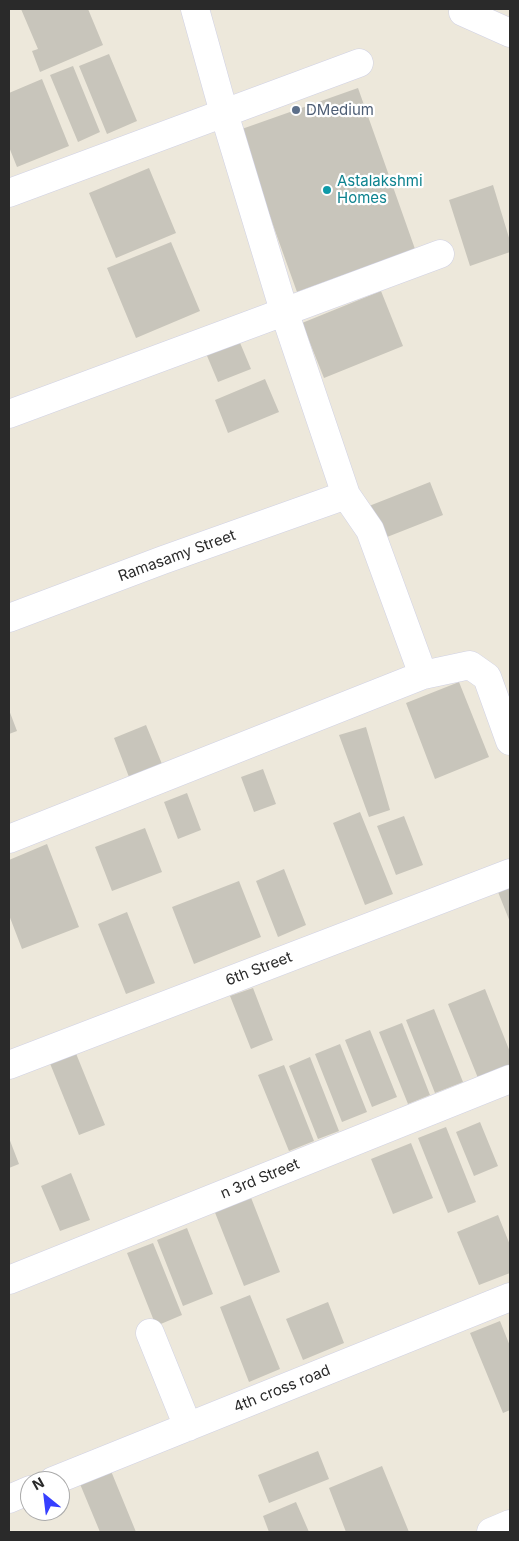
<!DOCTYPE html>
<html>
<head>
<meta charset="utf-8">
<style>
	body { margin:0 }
	#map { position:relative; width:519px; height:1541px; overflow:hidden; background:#ede8db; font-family:Inter,sans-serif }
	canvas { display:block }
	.frame { position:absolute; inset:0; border:10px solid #2a2a2a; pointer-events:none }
	.north { position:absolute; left:20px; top:1471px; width:50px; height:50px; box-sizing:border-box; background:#fff; border:1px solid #aaa; border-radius:50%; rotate:331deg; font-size:14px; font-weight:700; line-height:20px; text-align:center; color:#2a2a2a }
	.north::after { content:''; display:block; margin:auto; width:18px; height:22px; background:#363fff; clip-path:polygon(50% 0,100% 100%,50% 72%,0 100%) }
</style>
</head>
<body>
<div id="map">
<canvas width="519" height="1541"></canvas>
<div class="frame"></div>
<div class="north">N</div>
</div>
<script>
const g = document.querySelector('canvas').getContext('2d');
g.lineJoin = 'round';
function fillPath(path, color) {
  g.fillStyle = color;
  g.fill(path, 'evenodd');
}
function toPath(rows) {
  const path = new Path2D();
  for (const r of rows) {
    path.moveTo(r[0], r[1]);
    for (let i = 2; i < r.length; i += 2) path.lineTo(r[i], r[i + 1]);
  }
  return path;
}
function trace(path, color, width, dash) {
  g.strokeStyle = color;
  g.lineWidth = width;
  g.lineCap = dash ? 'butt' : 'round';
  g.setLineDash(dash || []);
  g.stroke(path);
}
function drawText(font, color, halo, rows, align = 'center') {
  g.font = font + ' Inter,sans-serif';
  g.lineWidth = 4.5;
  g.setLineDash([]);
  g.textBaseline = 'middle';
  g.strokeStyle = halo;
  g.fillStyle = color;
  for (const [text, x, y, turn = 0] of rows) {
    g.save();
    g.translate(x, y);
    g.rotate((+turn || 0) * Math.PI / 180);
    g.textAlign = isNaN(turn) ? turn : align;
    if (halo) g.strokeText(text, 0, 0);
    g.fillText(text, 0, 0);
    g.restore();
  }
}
const building = toPath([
	[21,9,88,9,103,45,40,72,32,51,38,49],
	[109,54,137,121,107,134,79,66],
	[73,66,100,132,78,142,50,75],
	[42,79,69,146,17,167,9,147,9,93],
	[358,88,415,249,297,292,239,130],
	[149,168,176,233,116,258,89,193],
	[493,185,510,241,510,252,470,266,449,200],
	[171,242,200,311,136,338,107,268],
	[381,291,403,346,324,378,302,323],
	[238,338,251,369,218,382,205,351],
	[265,379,279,412,228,433,215,400],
	[430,482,443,515,382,539,369,506],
	[459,682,489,757,435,779,406,703],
	[9,710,17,731,9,734],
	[146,725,162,764,129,777,114,738],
	[366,727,390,810,369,817,339,735],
	[263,769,276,804,254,812,241,777],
	[187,793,201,830,178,839,164,802],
	[360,812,393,894,365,905,333,823],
	[404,816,423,865,396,875,377,826],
	[145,828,162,872,112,891,95,847],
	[47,844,79,927,22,949,9,915,9,860],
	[284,869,306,925,278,937,256,881],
	[239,881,261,937,194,964,172,907],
	[510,882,510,922,496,887],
	[127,912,155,983,126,994,98,924],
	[253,988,273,1040,251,1049,230,996],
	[485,989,510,1052,510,1065,478,1078,448,1004],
	[434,1009,463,1082,435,1093,406,1020],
	[402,1023,430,1095,408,1104,379,1032],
	[370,1030,397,1097,372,1107,345,1040],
	[340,1044,367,1112,342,1122,315,1054],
	[75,1051,105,1125,79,1135,49,1061],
	[310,1057,339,1131,318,1139,289,1066],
	[284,1065,314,1141,289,1151,258,1075],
	[480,1122,498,1166,474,1176,456,1132],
	[446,1127,476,1202,448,1213,418,1138],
	[9,1138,19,1164,9,1168],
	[411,1143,433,1198,393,1214,371,1159],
	[71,1173,90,1220,60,1231,41,1186],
	[250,1195,280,1272,244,1286,214,1210],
	[498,1215,510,1245,510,1273,479,1285,457,1232],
	[187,1228,213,1294,183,1306,157,1240],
	[153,1243,182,1315,156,1326,127,1253],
	[250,1295,280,1369,249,1382,220,1307],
	[328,1302,344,1343,303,1360,286,1319],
	[500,1321,510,1346,510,1410,503,1413,470,1333],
	[318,1451,329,1479,269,1503,258,1475],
	[382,1466,409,1532,346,1532,329,1488],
	[111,1471,136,1532,100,1532,80,1484],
	[296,1502,309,1532,269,1532,263,1516]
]);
const minor = toPath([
	[195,9,224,113,284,311,346,495,370,530,423,675],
	[463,12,510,33],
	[9,193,359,63],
	[9,414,440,254],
	[9,618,163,560,346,495],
	[9,839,423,675,470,665,487,677,510,741],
	[9,1065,510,873],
	[9,1280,510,1079],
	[150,1333,188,1427],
	[53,1481,510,1297],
	[9,1499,30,1490],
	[491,1532,510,1524]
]);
const markers = [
	[296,110,5,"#5c6f8a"],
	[327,190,5,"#0f9aa8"]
];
const serviceNames = [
	["DMedium",306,110]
];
const cultureNames = [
	["Astalakshmi",337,181],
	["Homes",337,198]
];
const streetNames = [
	["Ramasamy Street",177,556,-20],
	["6th Street",259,969,-21],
	["n 3rd Street",260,1179,-22],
	["4th cross road",282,1389,-22]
];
fillPath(building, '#c8c5bb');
trace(minor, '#d0d1e4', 29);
trace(minor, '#fff', 28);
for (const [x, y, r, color] of markers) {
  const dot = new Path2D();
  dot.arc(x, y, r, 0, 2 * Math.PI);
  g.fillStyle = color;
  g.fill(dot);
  trace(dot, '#fff', 2);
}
drawText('15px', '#4e5e75', '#fff', serviceNames, 'left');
drawText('15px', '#0d838f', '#fff', cultureNames, 'left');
drawText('15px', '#2a2a2a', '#fff', streetNames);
</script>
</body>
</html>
